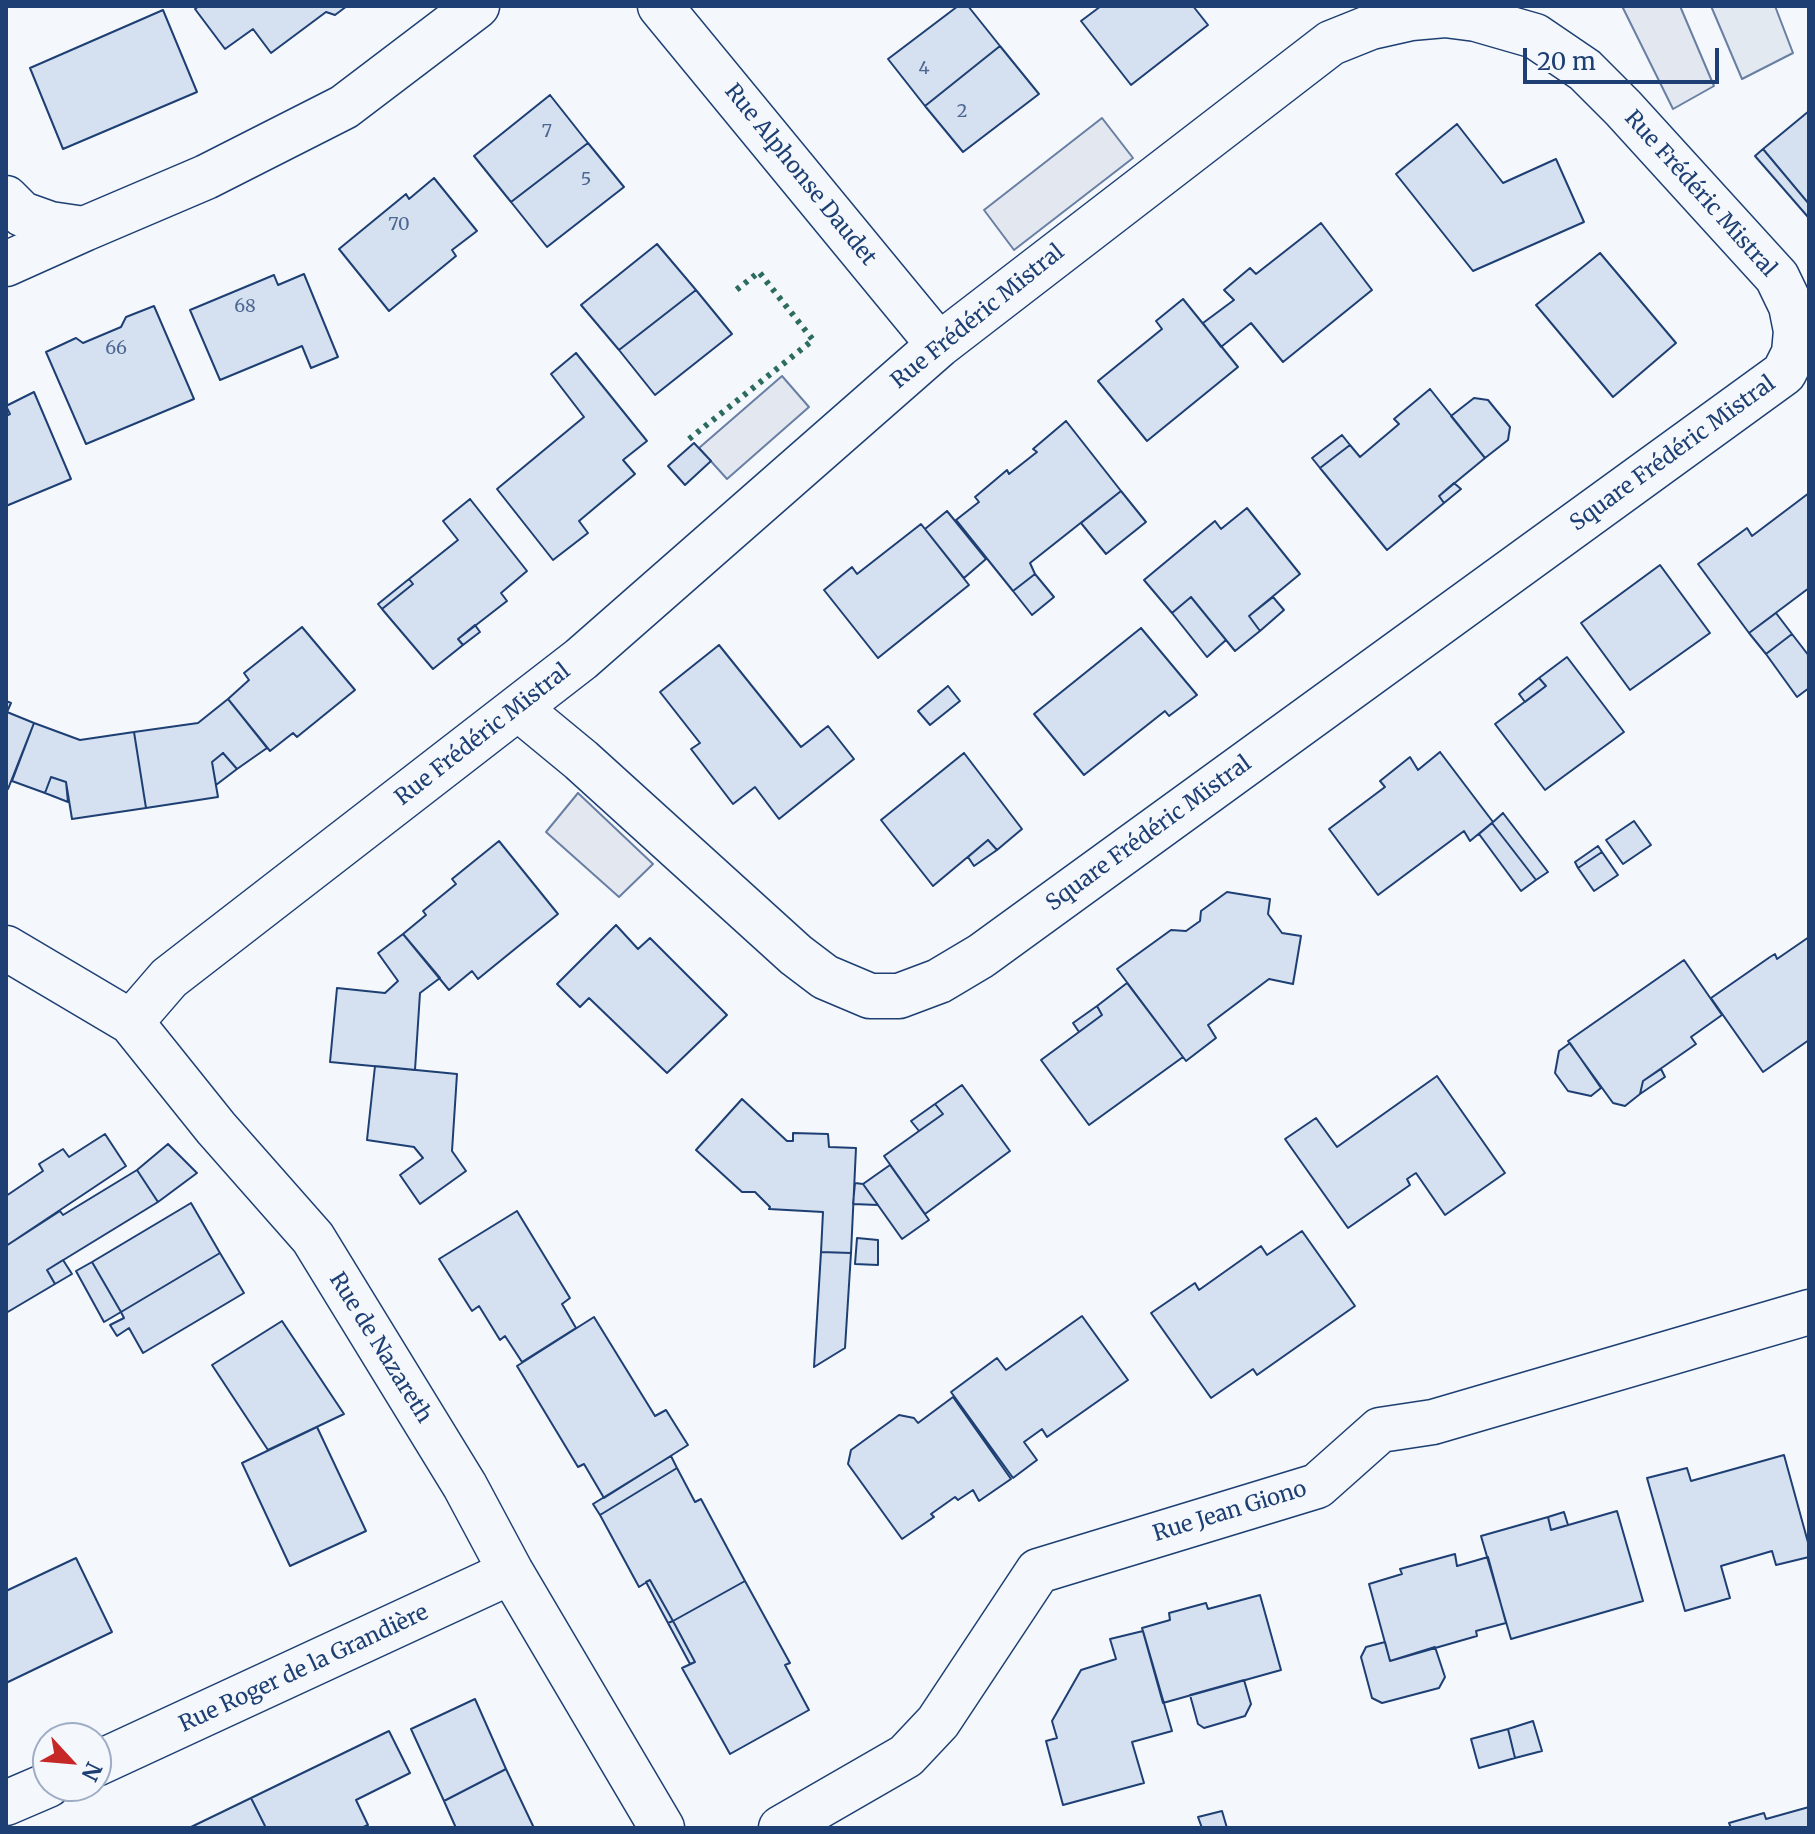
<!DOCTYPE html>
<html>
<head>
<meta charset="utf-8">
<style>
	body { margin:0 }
	#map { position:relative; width:1815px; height:1834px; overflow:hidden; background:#f4f7fb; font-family:Merriweather,serif }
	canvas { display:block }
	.frame { position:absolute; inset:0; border:8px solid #1d3f73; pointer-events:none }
	.north { position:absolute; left:32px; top:1722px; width:80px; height:80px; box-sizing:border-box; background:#f4f7fb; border:2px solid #9eadc5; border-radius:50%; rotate:116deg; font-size:22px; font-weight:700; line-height:32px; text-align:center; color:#1d3f73 }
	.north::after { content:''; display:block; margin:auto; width:28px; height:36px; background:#c62828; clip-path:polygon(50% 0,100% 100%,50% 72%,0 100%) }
	.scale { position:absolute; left:1523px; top:48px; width:196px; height:36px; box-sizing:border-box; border:4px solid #1d3f73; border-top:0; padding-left:10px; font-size:24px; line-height:28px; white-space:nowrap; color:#1d3f73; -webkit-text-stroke:6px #f4f7fb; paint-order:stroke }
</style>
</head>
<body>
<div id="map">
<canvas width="1815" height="1834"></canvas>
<div class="frame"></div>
<div class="north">N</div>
<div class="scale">20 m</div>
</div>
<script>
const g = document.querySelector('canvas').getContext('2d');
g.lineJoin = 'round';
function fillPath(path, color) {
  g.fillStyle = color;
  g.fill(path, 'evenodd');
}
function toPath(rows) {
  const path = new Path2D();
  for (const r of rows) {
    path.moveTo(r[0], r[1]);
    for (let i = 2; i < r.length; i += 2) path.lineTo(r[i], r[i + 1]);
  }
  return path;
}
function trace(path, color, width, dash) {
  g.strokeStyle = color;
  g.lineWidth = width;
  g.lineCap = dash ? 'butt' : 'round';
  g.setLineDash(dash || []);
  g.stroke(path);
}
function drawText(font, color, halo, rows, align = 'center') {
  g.font = font + ' Merriweather,serif';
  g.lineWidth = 6;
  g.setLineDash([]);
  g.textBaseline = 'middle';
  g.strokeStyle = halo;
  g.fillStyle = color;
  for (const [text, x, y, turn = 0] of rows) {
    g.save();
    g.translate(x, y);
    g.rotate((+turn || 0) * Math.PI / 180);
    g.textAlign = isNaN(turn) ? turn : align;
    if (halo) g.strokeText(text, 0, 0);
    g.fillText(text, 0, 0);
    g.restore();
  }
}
const green = toPath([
	[1711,6,1775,6,1793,53,1742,79,1711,6]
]);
const parking = toPath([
	[1622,6,1680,6,1714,86,1673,109,1622,6],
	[1102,118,1133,158,1014,250,984,210,1102,118],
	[782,376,809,407,727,479,699,448,782,376],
	[578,793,653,864,619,897,546,832,578,793]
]);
const building = toPath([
	[199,6,347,6,335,15,326,12,271,53,253,29,225,49,195,9,199,6],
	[958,6,968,6,1000,46,925,106,888,59,958,6],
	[1101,6,1193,6,1208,25,1131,85,1081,21,1101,6],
	[163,10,197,92,63,149,30,68,163,10],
	[1000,46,1039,94,963,152,925,106,1000,46],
	[550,95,588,143,511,202,474,156,550,95],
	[1809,111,1809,204,1763,149,1809,111],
	[1457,124,1503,183,1556,159,1584,222,1473,271,1396,174,1457,124],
	[588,143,624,187,547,247,511,202,588,143],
	[1763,149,1809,204,1808,217,1755,156,1763,149],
	[434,178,477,231,452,250,456,256,389,311,339,249,406,194,409,199,434,178],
	[1321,223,1372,290,1283,362,1251,323,1221,347,1203,323,1234,300,1224,290,1250,268,1256,274,1321,223],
	[657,244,696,290,619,350,581,305,657,244],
	[1600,253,1676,343,1613,397,1536,305,1600,253],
	[304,274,338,357,311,368,302,346,220,380,190,310,274,275,278,285,304,274],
	[696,290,732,334,655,395,619,350,696,290],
	[1183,299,1238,367,1147,441,1098,381,1162,329,1156,321,1183,299],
	[154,306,194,399,86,444,46,352,76,338,83,343,121,327,126,317,154,306],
	[576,353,647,441,623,460,635,474,579,521,588,533,553,560,497,489,584,417,551,374,576,353],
	[1430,389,1485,458,1439,496,1444,503,1387,550,1320,468,1350,445,1360,457,1399,424,1394,419,1430,389],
	[34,392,71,479,6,506,6,416,10,414,6,406,34,392],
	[1474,398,1488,400,1510,427,1508,440,1485,458,1451,416,1474,398],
	[1066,421,1121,491,1030,563,1035,574,1013,591,956,520,979,502,975,497,1007,470,1009,474,1037,452,1033,449,1066,421],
	[1342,435,1350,445,1320,468,1312,458,1342,435],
	[694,443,711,461,685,485,668,466,694,443],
	[1454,483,1461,489,1444,503,1439,496,1454,483],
	[1121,491,1146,522,1106,554,1081,523,1121,491],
	[1809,493,1809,588,1749,633,1698,564,1747,528,1752,536,1809,493],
	[470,499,527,571,501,593,507,601,458,639,463,645,433,669,382,609,413,584,409,579,458,540,443,521,470,499],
	[1247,508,1300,574,1249,616,1260,631,1235,651,1191,597,1172,613,1144,580,1215,521,1221,529,1247,508],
	[947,511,986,559,964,578,925,529,947,511],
	[921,524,969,585,878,658,824,590,852,567,857,574,921,524],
	[1660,565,1710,633,1630,690,1581,623,1660,565],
	[1035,574,1054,597,1032,615,1013,591,1035,574],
	[409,579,413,584,382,609,378,604,409,579],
	[1191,597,1226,640,1207,657,1172,613,1191,597],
	[1273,597,1284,610,1260,631,1249,616,1273,597],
	[1776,613,1792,634,1766,654,1749,633,1776,613],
	[475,625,480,632,463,645,458,639,475,625],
	[302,627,355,690,297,737,293,733,270,751,228,699,249,680,244,673,302,627],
	[1141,628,1197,695,1169,716,1165,711,1084,775,1034,714,1141,628],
	[1792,634,1809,656,1809,688,1797,697,1766,654,1792,634],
	[719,645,801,747,828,726,854,759,779,819,755,787,733,804,691,749,700,743,660,692,719,645],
	[1567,657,1624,732,1545,790,1495,724,1546,686,1539,678,1567,657],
	[1539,678,1546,686,1525,702,1519,694,1539,678],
	[948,686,960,701,930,725,918,711,948,686],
	[228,699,267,748,237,769,223,753,212,762,218,797,146,808,134,732,198,723,228,699],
	[6,701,11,703,7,712,34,723,8,789,6,788,6,701],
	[34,723,80,740,134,732,146,808,72,819,66,782,51,777,45,793,12,781,34,723],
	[1440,752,1493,822,1470,841,1464,831,1378,895,1329,829,1385,787,1380,781,1410,757,1418,770,1440,752],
	[223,753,237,769,216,785,212,762,223,753],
	[964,753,1022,829,997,850,988,840,933,886,881,820,964,753],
	[51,777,66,782,68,802,45,793,51,777],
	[1503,813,1548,872,1536,880,1492,823,1503,813],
	[1634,821,1651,845,1623,864,1606,840,1634,821],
	[1492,823,1536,880,1521,891,1479,834,1492,823],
	[988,840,997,850,974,866,968,857,988,840],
	[499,841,558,914,478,979,472,971,449,990,403,934,426,915,423,911,456,884,452,879,499,841],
	[1598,846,1602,852,1578,868,1575,862,1598,846],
	[1602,852,1618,875,1594,891,1578,868,1602,852],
	[1227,892,1270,899,1268,914,1282,933,1301,936,1293,984,1269,979,1208,1025,1216,1038,1186,1061,1117,969,1171,930,1186,931,1200,921,1201,911,1227,892],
	[616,925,638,949,650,938,727,1015,667,1073,589,998,580,1007,557,984,616,925],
	[403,934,440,978,420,993,415,1070,330,1062,337,988,385,993,398,981,378,953,403,934],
	[1809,937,1809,1040,1763,1072,1711,998,1770,957,1775,954,1777,959,1809,937],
	[1684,960,1722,1015,1691,1037,1696,1044,1643,1081,1640,1094,1625,1106,1613,1103,1568,1041,1684,960],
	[1127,983,1183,1057,1089,1125,1041,1060,1102,1015,1097,1006,1127,983],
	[1097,1006,1102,1015,1079,1032,1073,1023,1097,1006],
	[1570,1043,1601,1088,1591,1096,1568,1091,1555,1073,1559,1051,1570,1043],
	[375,1066,457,1074,452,1151,466,1171,420,1204,400,1175,423,1158,414,1147,367,1140,375,1066],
	[1661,1069,1665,1077,1640,1094,1643,1081,1661,1069],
	[1437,1076,1505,1173,1445,1215,1416,1173,1407,1179,1410,1185,1348,1228,1285,1139,1316,1118,1337,1147,1437,1076],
	[962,1085,1010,1151,925,1214,884,1156,943,1114,935,1104,962,1085],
	[742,1099,787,1141,793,1141,793,1133,828,1134,829,1147,856,1148,851,1253,821,1252,823,1212,769,1209,770,1207,755,1192,742,1192,696,1150,742,1099],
	[935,1104,943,1114,919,1131,911,1121,935,1104],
	[105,1134,126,1166,6,1246,6,1196,43,1171,39,1164,63,1149,69,1157,105,1134],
	[168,1144,197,1173,158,1202,137,1170,168,1144],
	[890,1165,929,1220,902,1239,863,1184,890,1165],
	[137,1170,158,1202,47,1270,55,1284,6,1313,6,1246,60,1211,63,1215,137,1170],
	[855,1183,863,1184,878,1205,853,1204,855,1183],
	[191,1203,220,1253,121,1312,92,1262,191,1203],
	[517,1211,570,1298,562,1304,576,1328,522,1362,505,1336,500,1340,479,1306,472,1311,439,1259,517,1211],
	[1302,1231,1355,1306,1257,1375,1253,1369,1211,1398,1151,1313,1195,1283,1199,1290,1261,1246,1267,1255,1302,1231],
	[857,1238,878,1240,878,1265,855,1264,857,1238],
	[821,1252,851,1253,845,1348,814,1367,821,1252],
	[220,1253,244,1293,143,1353,129,1328,117,1336,110,1325,124,1318,121,1312,220,1253],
	[63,1260,72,1274,55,1284,47,1270,63,1260],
	[92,1262,121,1312,104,1322,76,1271,92,1262],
	[1082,1316,1128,1380,1047,1437,1042,1429,1024,1442,1037,1460,1013,1478,951,1392,997,1358,1006,1370,1082,1316],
	[594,1317,655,1416,666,1410,688,1445,604,1498,584,1464,578,1467,517,1366,594,1317],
	[282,1321,344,1414,268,1450,212,1365,282,1321],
	[953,1397,1011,1479,979,1501,973,1490,958,1500,955,1497,931,1514,934,1517,902,1539,848,1464,851,1450,899,1415,914,1418,918,1423,953,1397],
	[317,1427,366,1531,290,1566,242,1463,317,1427],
	[1784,1455,1809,1546,1809,1557,1776,1565,1772,1551,1721,1566,1730,1598,1685,1611,1647,1478,1687,1468,1691,1481,1784,1455],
	[671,1456,677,1468,600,1515,593,1504,671,1456],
	[677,1468,695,1502,701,1499,745,1581,673,1621,650,1580,639,1587,600,1515,677,1468],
	[1617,1511,1643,1601,1511,1639,1481,1536,1548,1517,1551,1530,1617,1511],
	[1564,1512,1568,1525,1551,1530,1548,1517,1564,1512],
	[1455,1554,1457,1566,1488,1557,1506,1623,1476,1631,1477,1636,1390,1661,1369,1584,1402,1574,1400,1569,1455,1554],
	[76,1558,112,1632,6,1683,6,1591,76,1558],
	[650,1580,673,1621,668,1623,646,1582,650,1580],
	[745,1581,790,1663,785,1665,809,1710,730,1754,682,1668,695,1662,673,1621,745,1581],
	[1260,1595,1281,1670,1163,1703,1142,1628,1170,1620,1169,1613,1206,1603,1208,1609,1260,1595],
	[673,1621,695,1662,690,1664,668,1623,673,1621],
	[1143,1631,1172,1731,1132,1742,1144,1783,1063,1805,1046,1741,1057,1738,1052,1721,1081,1670,1116,1659,1110,1639,1143,1631],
	[1385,1642,1390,1661,1435,1647,1445,1677,1439,1688,1382,1703,1372,1698,1361,1657,1366,1647,1385,1642],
	[1244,1680,1251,1704,1245,1716,1204,1728,1198,1724,1190,1695,1244,1680],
	[475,1699,506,1769,444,1801,411,1729,475,1699],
	[1533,1721,1542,1751,1515,1758,1508,1729,1533,1721],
	[1508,1729,1515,1758,1479,1768,1471,1739,1508,1729],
	[389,1731,410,1773,356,1800,368,1825,361,1828,266,1828,251,1798,389,1731],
	[506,1769,534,1828,456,1828,444,1801,506,1769],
	[251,1798,266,1828,189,1828,251,1798],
	[1809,1807,1809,1828,1731,1828,1729,1823,1764,1813,1766,1819,1809,1807],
	[1222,1811,1227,1828,1202,1828,1198,1817,1222,1811]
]);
const street = toPath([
	[660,6,939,345],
	[6,198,22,214,50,224,84,229,206,177,344,107,477,6],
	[6,264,84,229],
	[6,948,131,1022,216,1128,313,1238,465,1486,511,1572,662,1828],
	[131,1022,169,978,581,659,939,345,1331,43,1371,27,1411,18,1445,15,1476,19,1535,36,1585,70,1623,108,1777,277,1791,306,1796,331,1794,353,1784,373,981,956,939,981,899,996,870,996,825,977,796,955,581,760,518,708],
	[96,1764,511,1572],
	[6,1803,48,1785],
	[781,1828,906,1756,938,1722,1038,1571,1317,1486,1380,1430,1433,1422,1809,1312]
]);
const hedge = toPath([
	[689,439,813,340,759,272,735,291]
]);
const numberNames = [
	["4",924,69],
	["2",962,112],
	["7",547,132],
	["5",586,180],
	["70",399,225],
	["68",245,307],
	["66",116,349]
];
const streetNames = [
	["Rue Alphonse Daudet",800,175,51],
	["Rue Frédéric Mistral",1700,194,48],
	["Rue Frédéric Mistral",978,317,-39],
	["Square Frédéric Mistral",1673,454,-36],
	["Rue Frédéric Mistral",483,735,-38],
	["Square Frédéric Mistral",1149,834,-36],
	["Rue de Nazareth",380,1348,58],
	["Rue Jean Giono",1230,1512,-17],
	["Rue Roger de la Grandière",304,1669,-25]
];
fillPath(green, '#e3e9f0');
trace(green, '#687fa3', 2);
fillPath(parking, '#e3e8f0');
trace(parking, '#687fa3', 2);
fillPath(building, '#d5e0f0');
trace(building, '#1d3f73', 2);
trace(street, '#1d3f73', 47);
trace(street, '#f4f7fb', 44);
trace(hedge, '#2c6c60', 6, [4, 6]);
drawText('18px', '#4b6792', null, numberNames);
drawText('22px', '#1d3f73', '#f4f7fb', streetNames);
</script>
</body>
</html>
